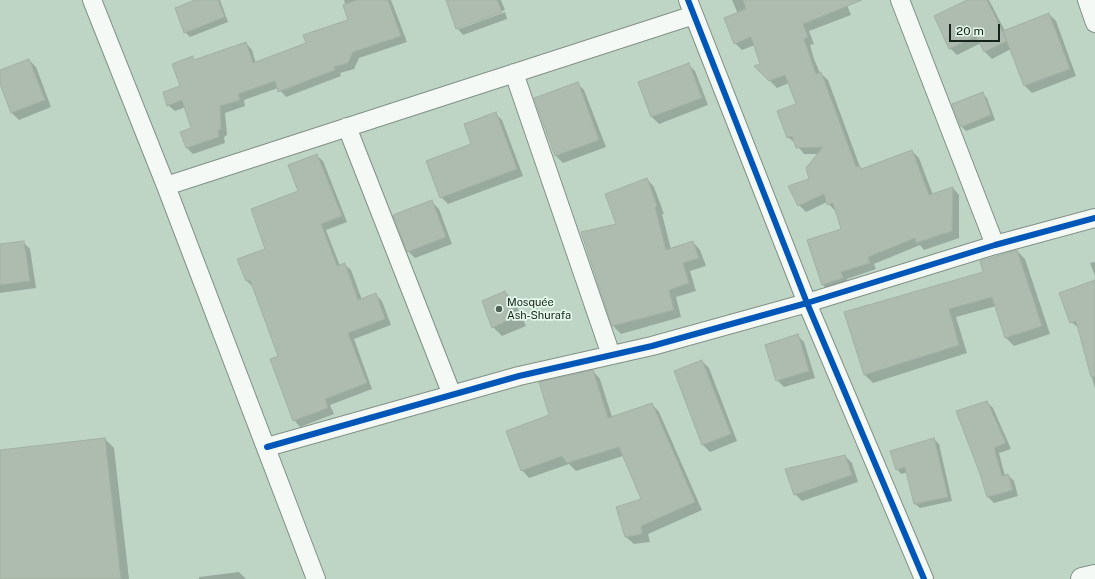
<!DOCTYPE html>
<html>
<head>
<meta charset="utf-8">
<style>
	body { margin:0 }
	#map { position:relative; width:1095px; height:579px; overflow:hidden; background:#bed5c6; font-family:"Public Sans",sans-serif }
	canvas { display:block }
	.scale { position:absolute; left:949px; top:24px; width:51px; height:18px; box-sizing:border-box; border:2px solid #14241a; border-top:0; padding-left:5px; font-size:12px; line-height:14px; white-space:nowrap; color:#14241a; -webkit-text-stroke:3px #e5faeb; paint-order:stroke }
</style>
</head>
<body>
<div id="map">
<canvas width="1095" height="579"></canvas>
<div class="scale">20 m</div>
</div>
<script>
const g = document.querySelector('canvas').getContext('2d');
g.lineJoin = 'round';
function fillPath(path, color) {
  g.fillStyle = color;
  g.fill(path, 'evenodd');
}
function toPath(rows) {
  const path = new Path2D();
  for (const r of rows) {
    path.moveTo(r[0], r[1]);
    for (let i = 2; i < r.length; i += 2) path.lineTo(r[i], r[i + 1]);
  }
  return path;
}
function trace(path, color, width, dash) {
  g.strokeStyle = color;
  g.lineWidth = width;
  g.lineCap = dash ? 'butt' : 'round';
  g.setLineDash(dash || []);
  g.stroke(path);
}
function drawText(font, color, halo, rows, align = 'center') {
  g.font = font + ' "Public Sans",sans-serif';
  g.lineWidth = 3.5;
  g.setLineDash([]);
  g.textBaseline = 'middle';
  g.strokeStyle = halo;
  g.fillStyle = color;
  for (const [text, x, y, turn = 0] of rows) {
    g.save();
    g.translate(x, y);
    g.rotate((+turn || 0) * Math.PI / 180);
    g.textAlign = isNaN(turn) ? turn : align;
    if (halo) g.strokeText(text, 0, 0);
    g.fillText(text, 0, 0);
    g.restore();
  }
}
const shadow = toPath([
	[198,0,220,0,228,22,190,37,185,32],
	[344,0,391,0,407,42,359,58,354,69,340,73,341,76,286,97,278,88,244,100,245,106,225,113,227,135,224,137,225,143,193,154,187,148,193,129,186,107,175,111,168,105,181,86,193,58,195,60,246,43,252,50,256,63,307,44,349,21],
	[447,0,501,0,505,10,459,27,459,29,505,12,507,19,463,35,457,28],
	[732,0,845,0,851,15,809,31,814,44,810,45,814,59,820,73,828,80,860,167,863,170,912,151,919,158,933,195,953,188,959,195,959,238,924,250,920,245,874,264,876,269,847,279,849,285,829,291,822,284,842,229,836,210,835,211,827,202,806,212,799,205,811,180,819,154,804,154,796,144,788,137,797,104,789,83,777,88,756,67,762,65,755,45,742,50,735,43,738,14],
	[969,0,989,0,1005,31,1049,14,1056,21,1076,76,1032,93,1025,86,1011,49,992,59,985,52,981,43,957,55,950,48],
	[29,60,36,67,51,107,19,120,12,113,0,82,0,71],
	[688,64,695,71,708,105,659,124,652,117,639,82],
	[577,83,584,90,606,147,563,163,556,156,535,99],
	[982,93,987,98,995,120,966,131,962,127,953,105],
	[495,113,502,120,523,176,448,204,441,197,473,145],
	[316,155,323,161,347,222,326,230,340,266,344,264,351,270,362,300,376,295,382,301,391,325,354,339,372,389,330,405,334,414,300,427,294,420,279,356,253,287,247,281,299,192],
	[647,179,654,187,664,214,662,214,671,249,693,242,700,250,706,266,690,271,696,291,676,297,681,317,621,334,613,326,582,233,618,225],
	[432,202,439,209,452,244,415,258,408,251],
	[23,242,30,249,36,288,0,293,0,245],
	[1017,251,1025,259,1050,334,1014,346,1006,338,996,306,956,317,967,353,873,383,865,375,846,313,985,273],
	[1095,262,1095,276,1090,263],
	[1095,281,1095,389,1079,328,1071,322],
	[505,292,514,301,526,326,502,336,493,327],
	[798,336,804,342,815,378,784,387,777,380],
	[702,361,709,368,737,441,710,452,703,445],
	[593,371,600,379,612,417,652,404,659,412,702,510,648,534,650,542,634,544,626,537,643,500,623,456,576,471,569,464,529,478,522,470,551,416],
	[987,402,993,408,1011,449,999,453,1005,476,1008,475,1014,481,1018,496,994,503,988,497,981,473],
	[105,439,114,448,129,579,0,579,0,451],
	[934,439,939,444,952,501,920,508,915,504,908,472,901,474,897,469],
	[845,456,852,463,858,482,802,501,795,494],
	[239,572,246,579,199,579,199,577]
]);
const building = toPath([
	[195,0,218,0,225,17,184,33,175,8,195,0],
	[357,0,388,0,401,36,353,52,348,63,334,67,335,70,278,92,275,81,238,94,240,100,220,106,221,129,218,131,219,137,186,148,180,132,191,128,182,100,167,106,163,92,180,86,172,64,193,56,194,60,246,42,253,63,306,43,303,35,348,20,343,5,357,0],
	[446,0,497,0,502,12,456,29,446,0],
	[743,0,862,0,803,24,808,37,804,39,816,74,821,72,856,167,860,166,861,169,912,150,929,195,953,187,952,231,916,243,915,238,868,257,870,263,841,272,843,278,822,285,807,240,841,229,833,203,827,205,824,194,798,206,788,186,809,179,806,168,823,147,796,148,792,136,787,138,777,111,796,104,785,75,769,81,754,66,760,64,751,37,734,44,724,18,746,9,743,0],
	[967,0,987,0,1007,41,984,52,976,36,949,49,934,16,967,0],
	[1049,13,1070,69,1024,86,1003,31,1049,13],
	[29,59,45,100,11,113,0,84,0,70,29,59],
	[689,63,702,98,651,117,638,82,689,63],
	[578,82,599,140,555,156,534,98,578,82],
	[983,92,991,115,961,127,952,104,983,92],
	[496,112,517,169,440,198,426,161,471,144,464,124,496,112],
	[317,154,342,216,321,224,337,266,345,263,358,300,376,293,385,319,348,333,367,383,325,399,328,408,293,421,270,359,278,356,250,280,246,281,237,259,265,249,251,209,298,191,288,165,317,154],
	[647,178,657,206,655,207,666,250,693,241,699,258,683,263,689,283,669,290,674,310,612,326,581,232,616,224,605,194,647,178],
	[432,200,446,237,407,252,393,215,432,200],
	[24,241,30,281,0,285,0,244,24,241],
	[1017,250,1042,326,1005,338,992,297,949,309,959,345,864,375,844,312,983,272,980,261,1017,250],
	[1095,280,1095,376,1091,377,1076,321,1070,323,1059,293,1095,280],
	[505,291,517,316,492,328,482,301,505,291],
	[798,334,809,371,776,381,765,345,798,334],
	[702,360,731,434,702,445,674,371,702,360],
	[593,370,608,418,652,403,695,502,641,526,642,534,625,537,616,507,641,499,619,447,567,463,562,456,521,471,506,431,549,415,539,382,593,370],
	[987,401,1006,443,994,448,1002,476,1008,474,1013,490,987,497,980,474,956,411,987,401],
	[105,438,121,579,0,579,0,450,105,438],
	[934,438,948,497,914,504,905,467,896,470,890,451,934,438],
	[845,455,852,475,794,495,785,469,845,455]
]);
const minor = toPath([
	[92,0,166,186,316,579],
	[688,0,807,303,924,579],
	[900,0,995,245],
	[1087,0,1095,23],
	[514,73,611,355],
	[347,127,452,395],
	[166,186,694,15],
	[267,447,519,376,652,346,807,303,995,245,1095,218]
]);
const trunk = toPath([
	[1082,579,1095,576]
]);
const cycleway = toPath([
	[688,0,807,303,924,579],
	[267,447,519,376,652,346,807,303,995,245,1095,218]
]);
const markers = [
	[499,309,4,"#506256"]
];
const poiNames = [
	["Mosquée",507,303],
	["Ash-Shurafa",507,316]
];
fillPath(shadow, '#0003');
fillPath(building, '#adbcae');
trace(building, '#a2b1a3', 1);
trace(minor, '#809186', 20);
trace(trunk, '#809186', 24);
trace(minor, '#f5f9f6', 18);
trace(trunk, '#f5f9f6', 22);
trace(cycleway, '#0057b8', 6);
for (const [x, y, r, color] of markers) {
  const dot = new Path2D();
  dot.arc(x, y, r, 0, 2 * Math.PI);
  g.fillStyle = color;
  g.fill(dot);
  trace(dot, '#e5faeb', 1.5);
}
drawText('11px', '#14241a', '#e5faeb', poiNames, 'left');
</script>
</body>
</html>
